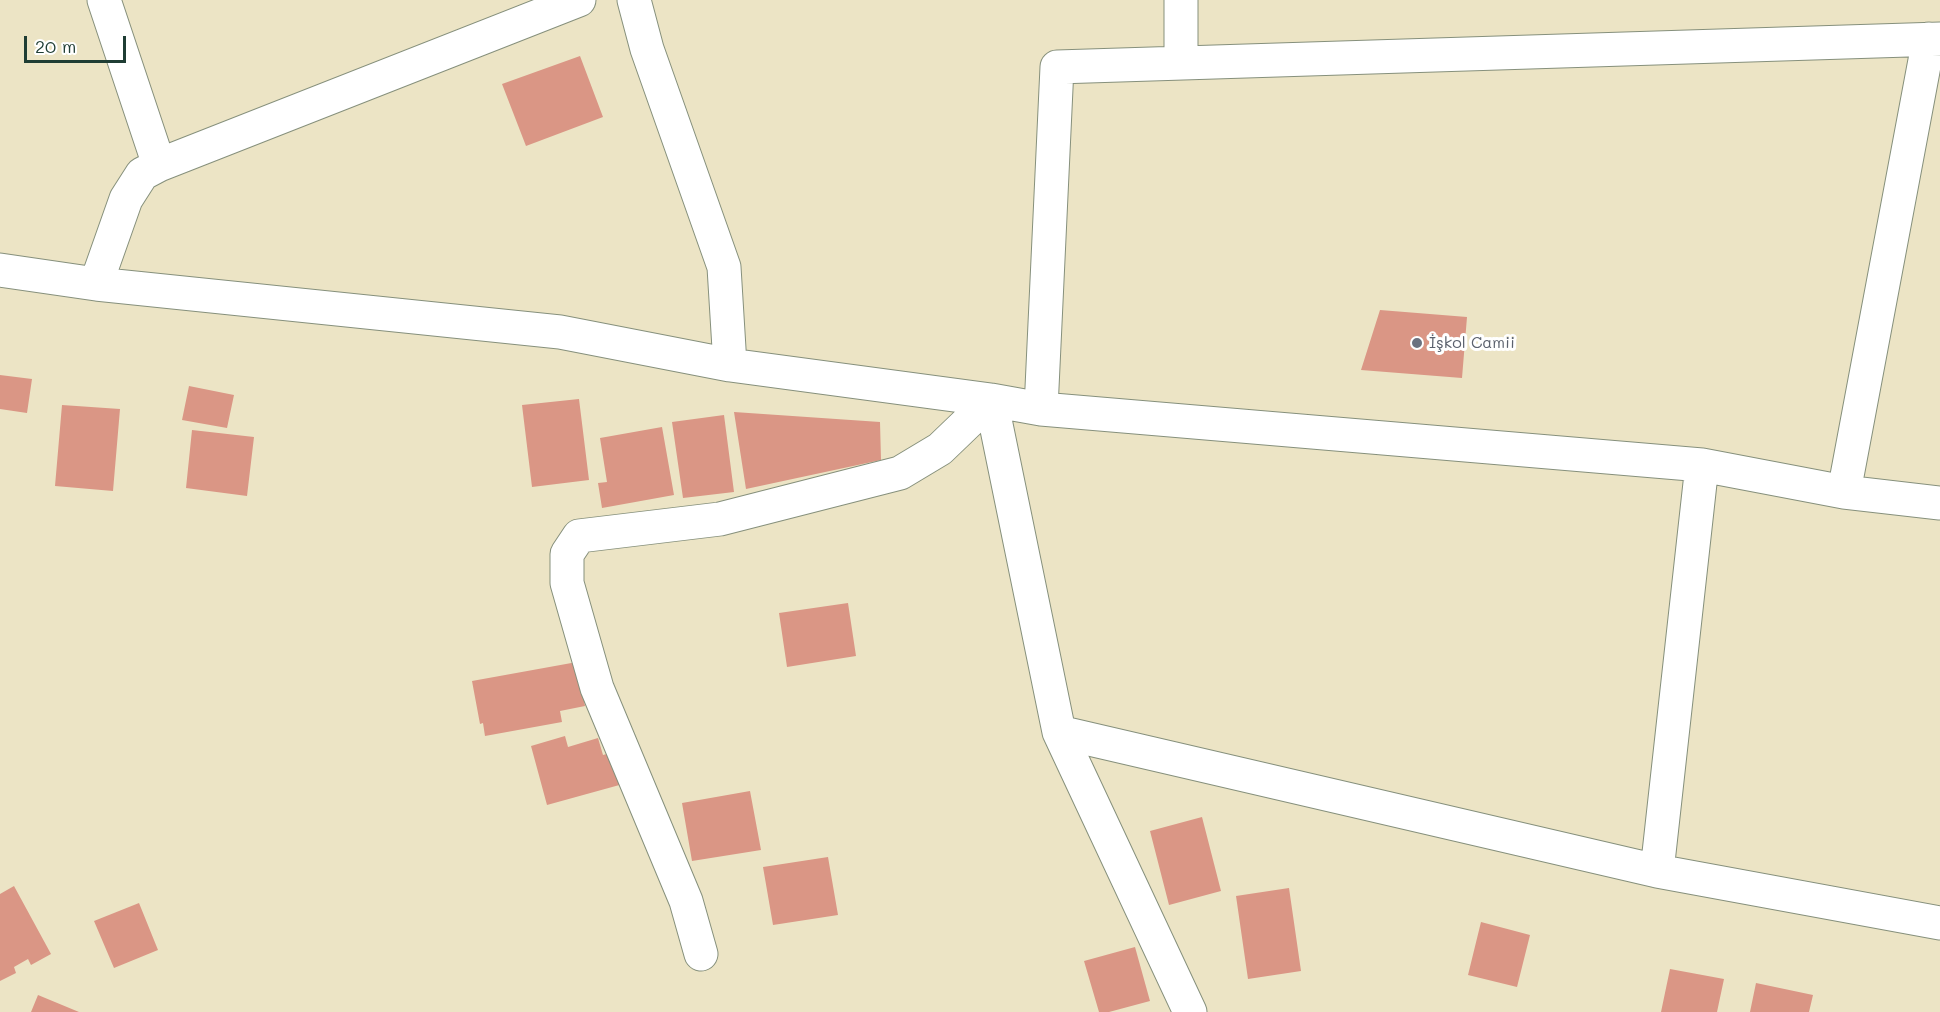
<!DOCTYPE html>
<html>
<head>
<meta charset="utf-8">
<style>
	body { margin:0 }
	#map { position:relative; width:1940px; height:1012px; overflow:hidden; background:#ece4c5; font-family:Mali,sans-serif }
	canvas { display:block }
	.scale { position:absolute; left:24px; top:36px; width:102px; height:27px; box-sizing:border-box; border:3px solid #1f3d34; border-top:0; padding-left:8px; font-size:18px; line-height:21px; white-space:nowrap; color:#1f3d34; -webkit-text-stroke:4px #fff; paint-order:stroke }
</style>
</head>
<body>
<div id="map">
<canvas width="1940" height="1012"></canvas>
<div class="scale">20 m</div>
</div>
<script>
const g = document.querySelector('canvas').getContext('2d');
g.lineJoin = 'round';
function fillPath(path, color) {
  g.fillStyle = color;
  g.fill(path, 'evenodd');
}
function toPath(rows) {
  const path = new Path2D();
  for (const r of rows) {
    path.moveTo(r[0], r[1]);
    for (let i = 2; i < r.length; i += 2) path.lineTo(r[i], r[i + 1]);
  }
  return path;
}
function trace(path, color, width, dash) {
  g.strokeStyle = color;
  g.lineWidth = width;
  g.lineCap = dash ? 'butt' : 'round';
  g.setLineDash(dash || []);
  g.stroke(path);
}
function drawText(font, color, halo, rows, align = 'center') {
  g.font = font + ' Mali,sans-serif';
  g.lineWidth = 6;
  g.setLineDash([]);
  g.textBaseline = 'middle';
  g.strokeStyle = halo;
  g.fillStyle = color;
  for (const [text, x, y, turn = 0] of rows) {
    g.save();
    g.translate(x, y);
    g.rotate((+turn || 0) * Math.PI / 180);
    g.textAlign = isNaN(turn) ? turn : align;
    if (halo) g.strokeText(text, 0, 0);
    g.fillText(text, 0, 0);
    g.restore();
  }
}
const building = toPath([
	[580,56,603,117,526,146,502,84],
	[1380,310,1467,317,1462,378,1361,370],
	[0,375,32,379,27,413,0,409],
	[189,386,234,395,227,428,182,420],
	[579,399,589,480,532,487,522,405],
	[62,405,120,409,113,491,55,486],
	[734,412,880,422,881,460,746,489],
	[724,415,734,492,683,498,672,422],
	[662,427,674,495,602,508,598,483,607,482,600,438],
	[192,430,254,437,247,496,186,488],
	[848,603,856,656,787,667,779,613],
	[577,662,585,706,560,711,562,722,485,736,483,723,480,724,472,681],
	[565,736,568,747,598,738,603,755,614,752,623,784,547,805,531,746],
	[750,791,761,850,692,861,682,803],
	[1202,817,1221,891,1169,905,1150,831],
	[828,857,838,915,773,925,763,867],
	[14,886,51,954,31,965,28,959,14,967,16,973,0,981,0,894],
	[1289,888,1301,971,1248,979,1236,896],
	[139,903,158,950,114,968,94,921],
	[1481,922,1530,935,1517,987,1468,975],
	[1135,947,1150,1001,1109,1012,1099,1012,1084,961],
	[1670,969,1724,979,1717,1012,1661,1012],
	[1756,983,1813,995,1809,1012,1750,1012],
	[38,995,79,1012,31,1012]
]);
const minor = toPath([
	[634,0,647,49,724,267,730,365],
	[1181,0,1181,63],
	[159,165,579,0],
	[0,270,96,284,560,332,730,365,991,400,1041,409,1702,465,1844,492,1940,503],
	[96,284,126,199,142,174,159,165,104,0],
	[991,400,1059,732,1190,1012],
	[1041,409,1057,67,1940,39],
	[1844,492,1929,39],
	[1059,732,1657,871,1940,923],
	[1657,871,1702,465],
	[701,954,686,901,597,688,567,583,567,554,579,536,720,519,900,473,940,449,991,400]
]);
const markers = [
	[1417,343,6,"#6b7280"]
];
const worshipNames = [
	["İşkol Camii",1429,343]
];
fillPath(building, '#da9685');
trace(minor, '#86907c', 35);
trace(minor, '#fff', 33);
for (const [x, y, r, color] of markers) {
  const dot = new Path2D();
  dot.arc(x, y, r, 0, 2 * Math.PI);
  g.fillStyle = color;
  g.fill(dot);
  trace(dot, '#fff', 2);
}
drawText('16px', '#5b616d', '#fff', worshipNames, 'left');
</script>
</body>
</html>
